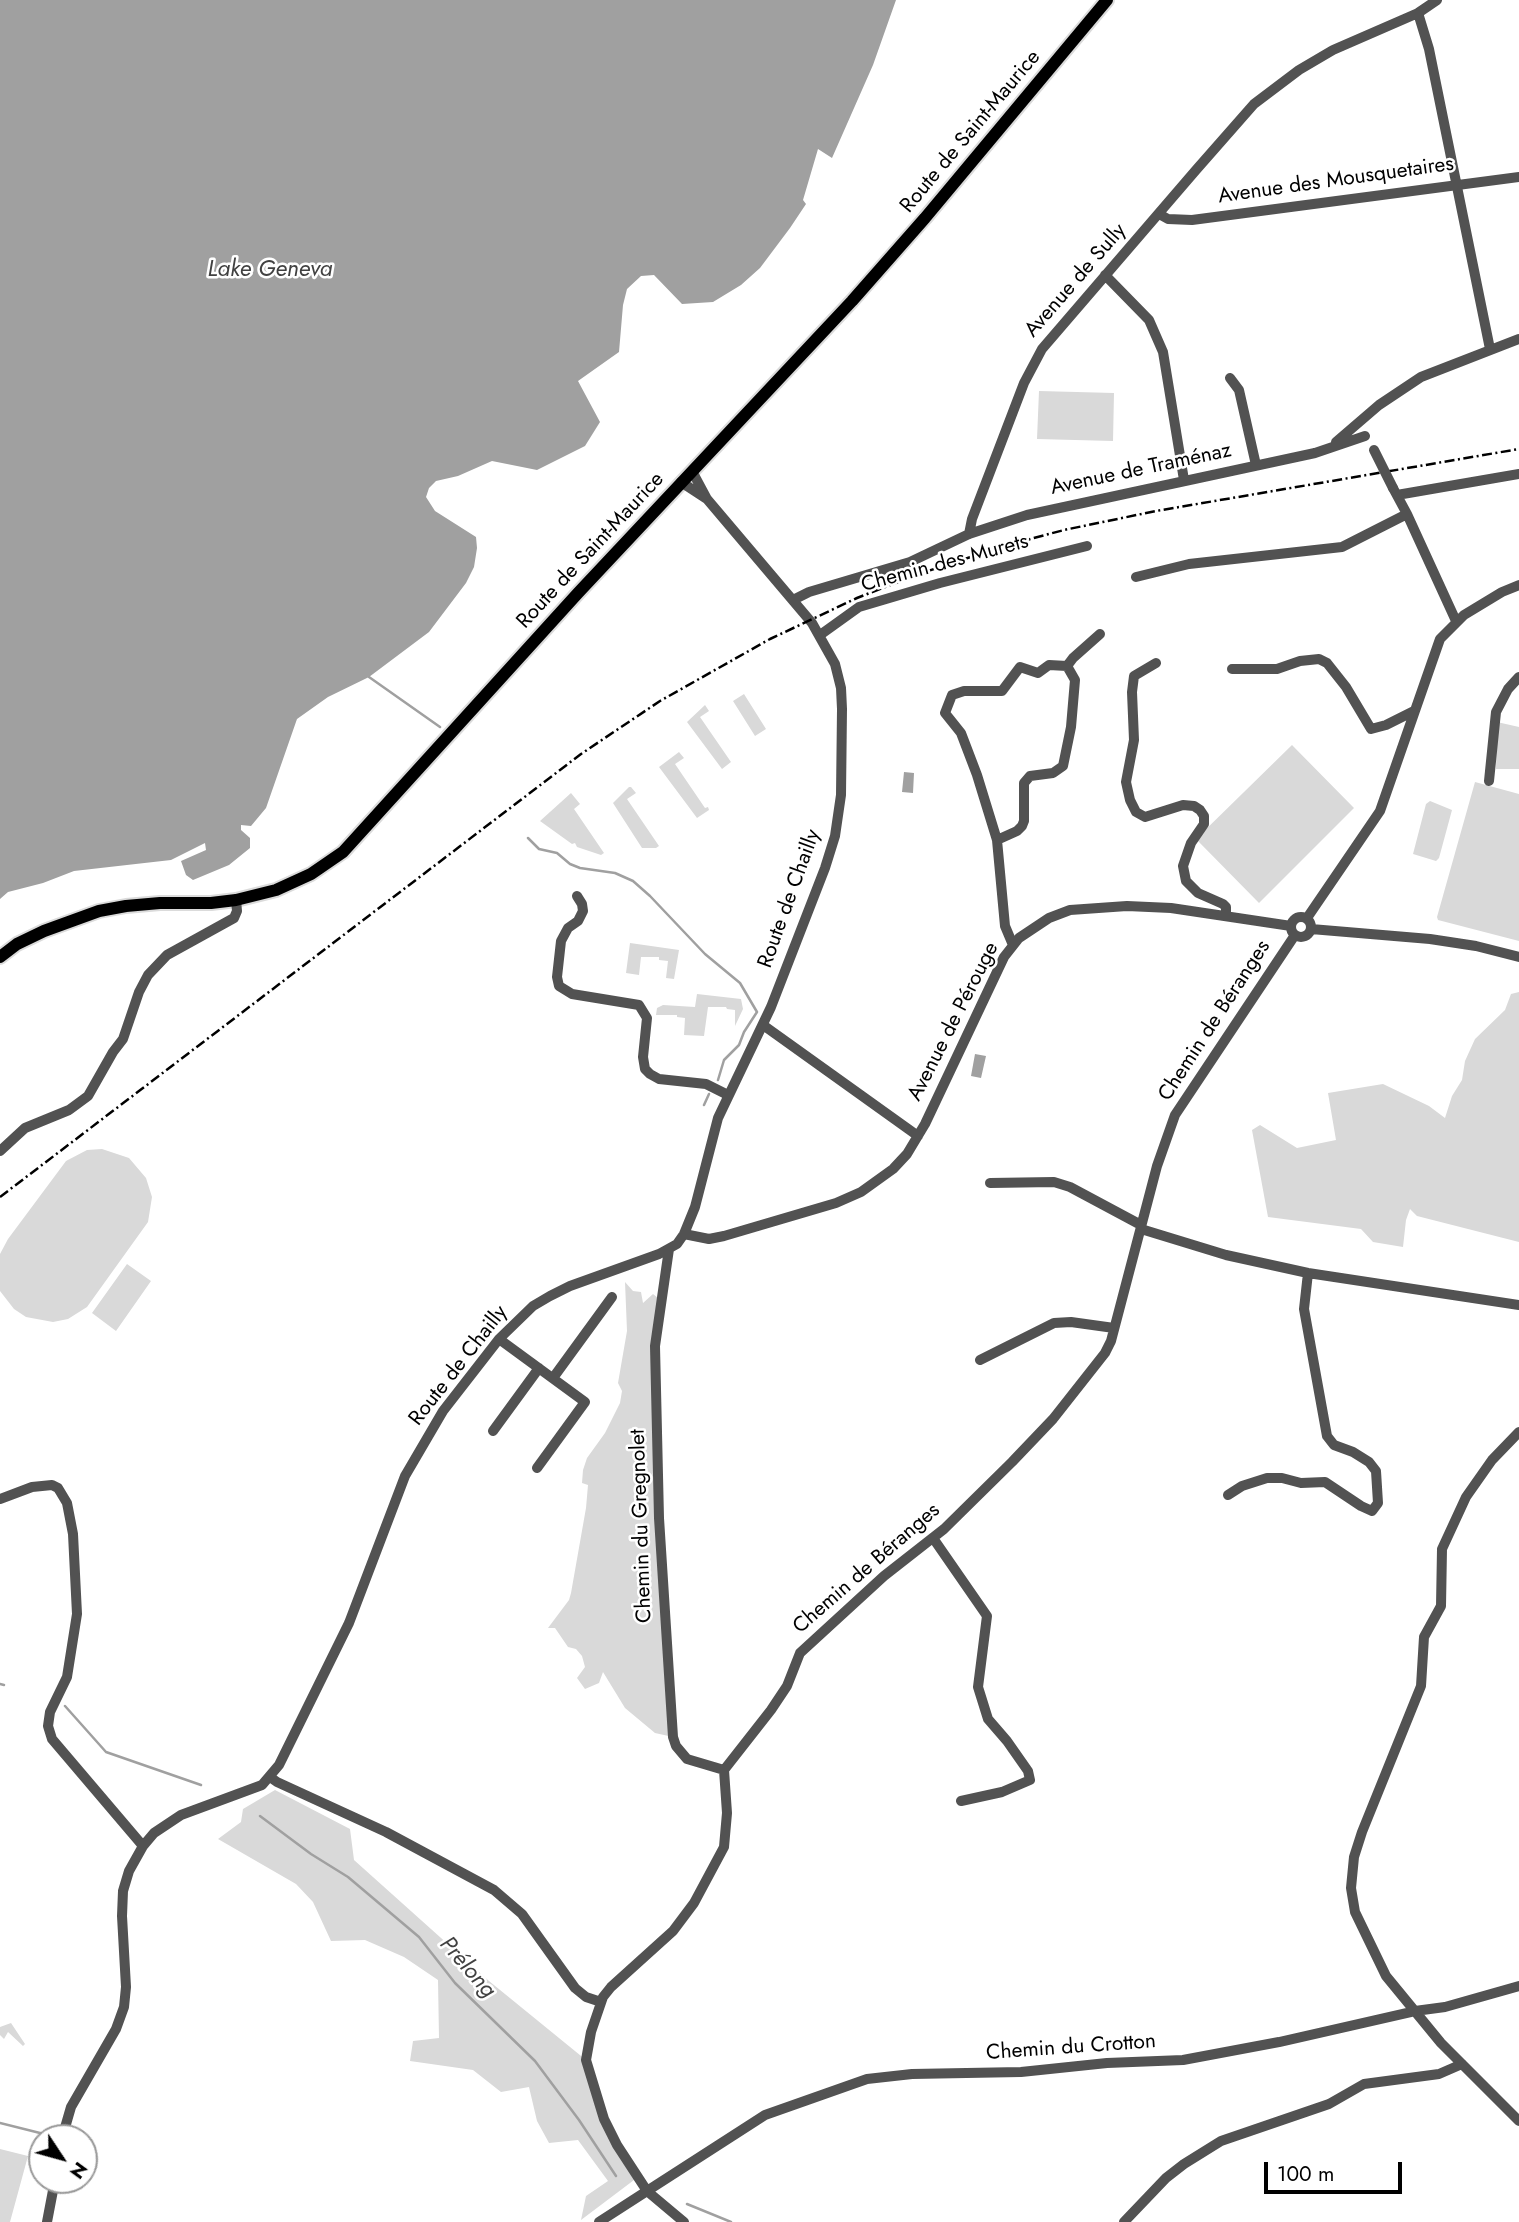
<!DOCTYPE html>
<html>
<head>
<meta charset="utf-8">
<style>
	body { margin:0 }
	#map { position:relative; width:1519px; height:2222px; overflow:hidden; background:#fff; font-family:Jost,sans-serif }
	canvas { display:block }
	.north { position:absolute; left:28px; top:2124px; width:70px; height:70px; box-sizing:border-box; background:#fff; border:2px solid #999; border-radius:50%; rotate:126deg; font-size:19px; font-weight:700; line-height:28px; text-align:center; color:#000 }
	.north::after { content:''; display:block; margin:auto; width:24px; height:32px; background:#000; clip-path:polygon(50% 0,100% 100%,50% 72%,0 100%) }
	.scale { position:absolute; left:1264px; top:2162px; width:138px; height:32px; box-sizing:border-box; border:4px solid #000; border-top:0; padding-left:9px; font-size:21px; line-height:24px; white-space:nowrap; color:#000; -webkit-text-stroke:5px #fff; paint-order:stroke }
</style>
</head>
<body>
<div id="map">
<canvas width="1519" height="2222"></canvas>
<div class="north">N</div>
<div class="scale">100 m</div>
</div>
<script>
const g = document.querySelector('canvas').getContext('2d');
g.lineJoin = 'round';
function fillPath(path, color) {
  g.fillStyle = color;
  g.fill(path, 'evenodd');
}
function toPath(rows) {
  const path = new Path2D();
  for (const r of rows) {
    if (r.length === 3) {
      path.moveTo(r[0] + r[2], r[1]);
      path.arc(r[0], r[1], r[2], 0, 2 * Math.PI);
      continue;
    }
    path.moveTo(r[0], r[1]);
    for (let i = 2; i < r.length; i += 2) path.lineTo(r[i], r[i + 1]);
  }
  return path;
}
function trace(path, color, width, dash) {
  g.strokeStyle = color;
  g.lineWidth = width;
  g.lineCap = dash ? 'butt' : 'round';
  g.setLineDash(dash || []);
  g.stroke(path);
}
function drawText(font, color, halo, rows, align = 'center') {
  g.font = font + ' Jost,sans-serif';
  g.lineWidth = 5;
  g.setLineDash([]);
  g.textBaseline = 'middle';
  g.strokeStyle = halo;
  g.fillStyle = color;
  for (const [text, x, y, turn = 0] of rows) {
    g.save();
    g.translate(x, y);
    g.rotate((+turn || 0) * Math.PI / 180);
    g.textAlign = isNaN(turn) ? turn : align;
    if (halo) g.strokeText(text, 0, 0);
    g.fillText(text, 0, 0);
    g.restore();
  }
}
const green = toPath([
	[1039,391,1114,393,1113,441,1037,439],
	[744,694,766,729,755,736,733,701],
	[705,705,709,711,700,717,731,762,722,769,687,722],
	[1497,722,1519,727,1519,769,1496,769],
	[1292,745,1354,808,1259,903,1196,839],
	[679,752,684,758,675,764,705,808,708,807,709,810,697,818,659,767],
	[1475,782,1519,794,1519,941,1438,920,1437,917],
	[629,787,631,787,636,793,627,799,659,846,656,848,642,848,613,803],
	[571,793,580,804,574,809,604,853,601,855,577,847,575,843,572,844,540,821],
	[1430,801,1452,810,1439,858,1436,861,1413,854,1426,804],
	[630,943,679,950,674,979,666,978,668,961,659,960,659,957,641,957,639,975,626,973],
	[1519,992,1519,1242,1417,1216,1410,1209,1406,1220,1403,1247,1373,1242,1361,1229,1268,1217,1252,1130,1260,1125,1297,1148,1336,1140,1328,1093,1383,1084,1429,1106,1445,1118,1452,1096,1462,1080,1465,1061,1475,1039,1505,1010,1511,994],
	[697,994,741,999,743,1009,735,1026,735,1010,727,1009,726,1007,708,1007,704,1036,684,1035,685,1018,677,1017,677,1015,656,1015,657,1008,663,1005,695,1007],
	[102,1149,129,1158,146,1178,152,1197,148,1222,87,1307,68,1319,53,1322,26,1317,14,1309,0,1291,0,1254,8,1239,66,1161,87,1150],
	[127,1264,151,1281,116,1331,92,1313],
	[625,1282,633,1291,641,1292,643,1303,653,1294,658,1298,652,1345,673,1737,655,1733,625,1708,603,1672,599,1683,585,1689,577,1678,585,1667,582,1656,576,1649,568,1647,555,1628,548,1628,569,1600,571,1593,586,1508,588,1485,582,1483,583,1470,587,1458,605,1433,620,1403,622,1391,618,1383,627,1331],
	[275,1790,350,1829,354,1860,489,1981,586,2060,604,2119,638,2177,581,2220,586,2196,608,2181,578,2140,549,2143,537,2121,529,2087,501,2092,473,2070,410,2061,413,2041,439,2038,438,1980,404,1957,365,1940,331,1941,313,1902,296,1884,218,1839,241,1822,243,1809],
	[11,2023,25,2044,23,2046,8,2032,4,2039,0,2035,0,2027],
	[0,2149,28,2156,10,2222,0,2222]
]);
const water = toPath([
	[0,0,896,0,873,65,832,158,818,149,803,200,806,204,790,228,760,268,741,285,713,302,682,304,654,275,641,276,627,289,623,305,619,352,578,381,600,422,585,446,537,470,492,461,458,476,436,481,429,488,426,497,435,511,476,537,477,548,474,567,466,583,429,632,369,677,328,697,297,719,266,808,251,826,241,825,241,830,250,838,250,848,229,865,193,880,186,875,181,861,206,850,205,843,171,860,74,871,43,883,8,892,0,899],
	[904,772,914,773,913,793,902,792],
	[975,1054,986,1056,981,1078,971,1076]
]);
const stream = toPath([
	[369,677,440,727],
	[528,838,539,849,557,853,570,864,580,868,615,873,633,881,650,896,705,954,740,983,757,1012,744,1032,739,1045,724,1060,718,1080],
	[704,1105,709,1094],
	[0,1684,4,1685],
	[65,1706,106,1752,201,1785],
	[260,1816,311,1854,348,1877,419,1937,455,1983,535,2061,579,2120,616,2176],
	[0,2123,48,2135],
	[687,2204,731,2222]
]);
const minor = toPath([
	[1418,13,1429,49,1490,349],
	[1159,214,1168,219,1192,220,1519,177],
	[1105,275,1149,320,1163,352,1184,480],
	[1230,378,1239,390,1256,465],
	[1336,442,1379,405,1421,377,1519,339],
	[681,482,707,499],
	[1393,488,1407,514,1456,621],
	[1397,495,1519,474],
	[969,534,972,519,1024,383,1042,349,1196,170,1254,104,1299,70,1333,50,1418,13,1437,0],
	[1136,577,1189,564,1342,547,1407,514],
	[793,600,809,592,910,562,969,534,1027,515,1315,453,1365,436],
	[820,635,859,607,940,583,1087,546],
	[1156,663,1134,676,1132,692,1134,740,1126,782,1130,800,1136,812,1145,817,1183,805,1194,806,1200,810,1204,816,1204,824,1191,843,1183,866,1186,881,1198,893,1223,904,1226,907,1226,915],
	[1067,666,1073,658,1100,634],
	[1232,669,1277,669,1300,661,1319,659,1327,663,1346,687,1371,729,1386,725,1414,711],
	[1489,781,1496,712,1508,689,1519,677],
	[997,840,1017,831,1022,826,1024,821,1024,783,1030,776,1053,773,1063,766,1071,727,1075,680,1067,666,1049,665,1038,673,1020,667,1002,691,964,691,952,695,945,713,961,733,977,775,997,840,1005,926,1013,945],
	[577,896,582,904,583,911,578,921,568,928,561,941,557,977,559,986,572,994,639,1005,647,1018,643,1057,645,1069,650,1074,659,1079,706,1084,728,1095],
	[1301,927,10],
	[1307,918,1380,811,1440,639,1464,615,1502,592,1519,585],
	[1311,929,1430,939,1476,946,1519,957],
	[763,1025,918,1136],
	[0,1151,25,1128,69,1110,88,1096,113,1052,123,1039,139,992,148,975,167,955,234,918,237,911,236,900],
	[990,1183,1054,1182,1070,1187,1141,1225],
	[1141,1229,1226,1255,1308,1273,1519,1305],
	[684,1234,709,1239,724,1236,836,1203,861,1192,893,1169,907,1154,925,1124,1004,957,1019,938,1049,918,1070,910,1127,906,1171,908,1291,926],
	[669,1249,655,1346,659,1518,673,1737,676,1746,687,1759,724,1770],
	[499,1339,585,1402,537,1468],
	[980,1360,1054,1323,1071,1322,1114,1328],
	[553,1378,612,1297],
	[493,1431,539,1368],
	[1519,1432,1492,1460,1466,1497,1442,1549,1441,1606,1424,1637,1421,1686,1362,1832,1354,1857,1351,1888,1355,1912,1386,1976,1441,2043,1519,2121],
	[1228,1495,1242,1486,1267,1478,1282,1478,1301,1483,1325,1482,1361,1506,1372,1511,1378,1503,1376,1471,1369,1462,1353,1452,1334,1445,1327,1436,1304,1309,1308,1273],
	[0,1499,32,1487,52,1485,58,1488,67,1503,73,1534,77,1614,67,1677,50,1712,48,1726,52,1739,143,1846],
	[933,1538,987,1616,978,1687,988,1719,1007,1741,1028,1771,1030,1780,1002,1792,961,1801],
	[270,1777,277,1782,386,1832,494,1890,522,1914,575,1988,586,1997,601,2002],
	[62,2138,71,2107,116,2029,124,2007,126,1987,122,1916,123,1891,129,1871,143,1846,154,1833,181,1815,262,1785,279,1765,349,1623,405,1476,443,1411,499,1339,533,1306,550,1296,570,1286,659,1254,677,1244,684,1234,695,1207,718,1118,771,1007,825,868,835,836,841,795,842,709,841,688,835,664,812,623,707,499,692,471],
	[47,2222,55,2180],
	[599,2222,647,2191,617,2145,604,2119,586,2060,591,2032,603,1997,611,1987,673,1931,694,1903,724,1847,727,1813,724,1770,771,1710,787,1686,800,1653,884,1576,944,1529,1012,1462,1053,1419,1105,1353,1111,1341,1157,1166,1175,1115,1295,935],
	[684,2222,647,2191,765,2115,867,2079,912,2074,1021,2072,1107,2063,1183,2060,1279,2042,1415,2011,1445,2007,1519,1986],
	[1124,2222,1166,2178,1184,2164,1221,2141,1329,2104,1364,2084,1439,2074,1462,2064]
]);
const major = toPath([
	[0,957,17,944,44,931,99,911,126,906,160,903,211,903,236,900,276,890,311,874,343,852,578,593,852,301,925,218,1107,0]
]);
const rail = toPath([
	[0,1197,581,754,660,701,770,639,857,598,916,575,1004,546,1064,530,1156,511,1519,449]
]);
const minorBridge = toPath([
	[1374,450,1393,488]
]);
const streetNames = [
	["Route de Saint-Maurice",971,132,-50],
	["Avenue des Mousquetaires",1336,181,-8],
	["Avenue de Sully",1076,281,-49],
	["Avenue de Traménaz",1141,470,-12],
	["Route de Saint-Maurice",591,551,-47],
	["Chemin des Murets",945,564,-15],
	["Route de Chailly",790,899,-70],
	["Chemin de Béranges",1215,1021,-57],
	["Avenue de Pérouge",954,1022,-63],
	["Route de Chailly",459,1366,-52],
	["Chemin du Gregnolet",642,1526,-92],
	["Chemin de Béranges",867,1569,-41],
	["Chemin du Crotton",1071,2048,-4]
];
const waterNames = [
	["Lake Geneva",270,270],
	["Prélong",467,1968,49]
];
fillPath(green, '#d9d9d9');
fillPath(water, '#a0a0a0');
trace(stream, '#a0a0a0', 2.5);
trace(major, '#dbdbdb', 16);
trace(minor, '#525252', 10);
trace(major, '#000', 12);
trace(rail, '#000', 2.5, [10, 3.5, 2, 3.5]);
trace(minorBridge, '#525252', 10);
drawText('21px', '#000', '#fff', streetNames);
drawText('italic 23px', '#414141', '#fff', waterNames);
</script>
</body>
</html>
